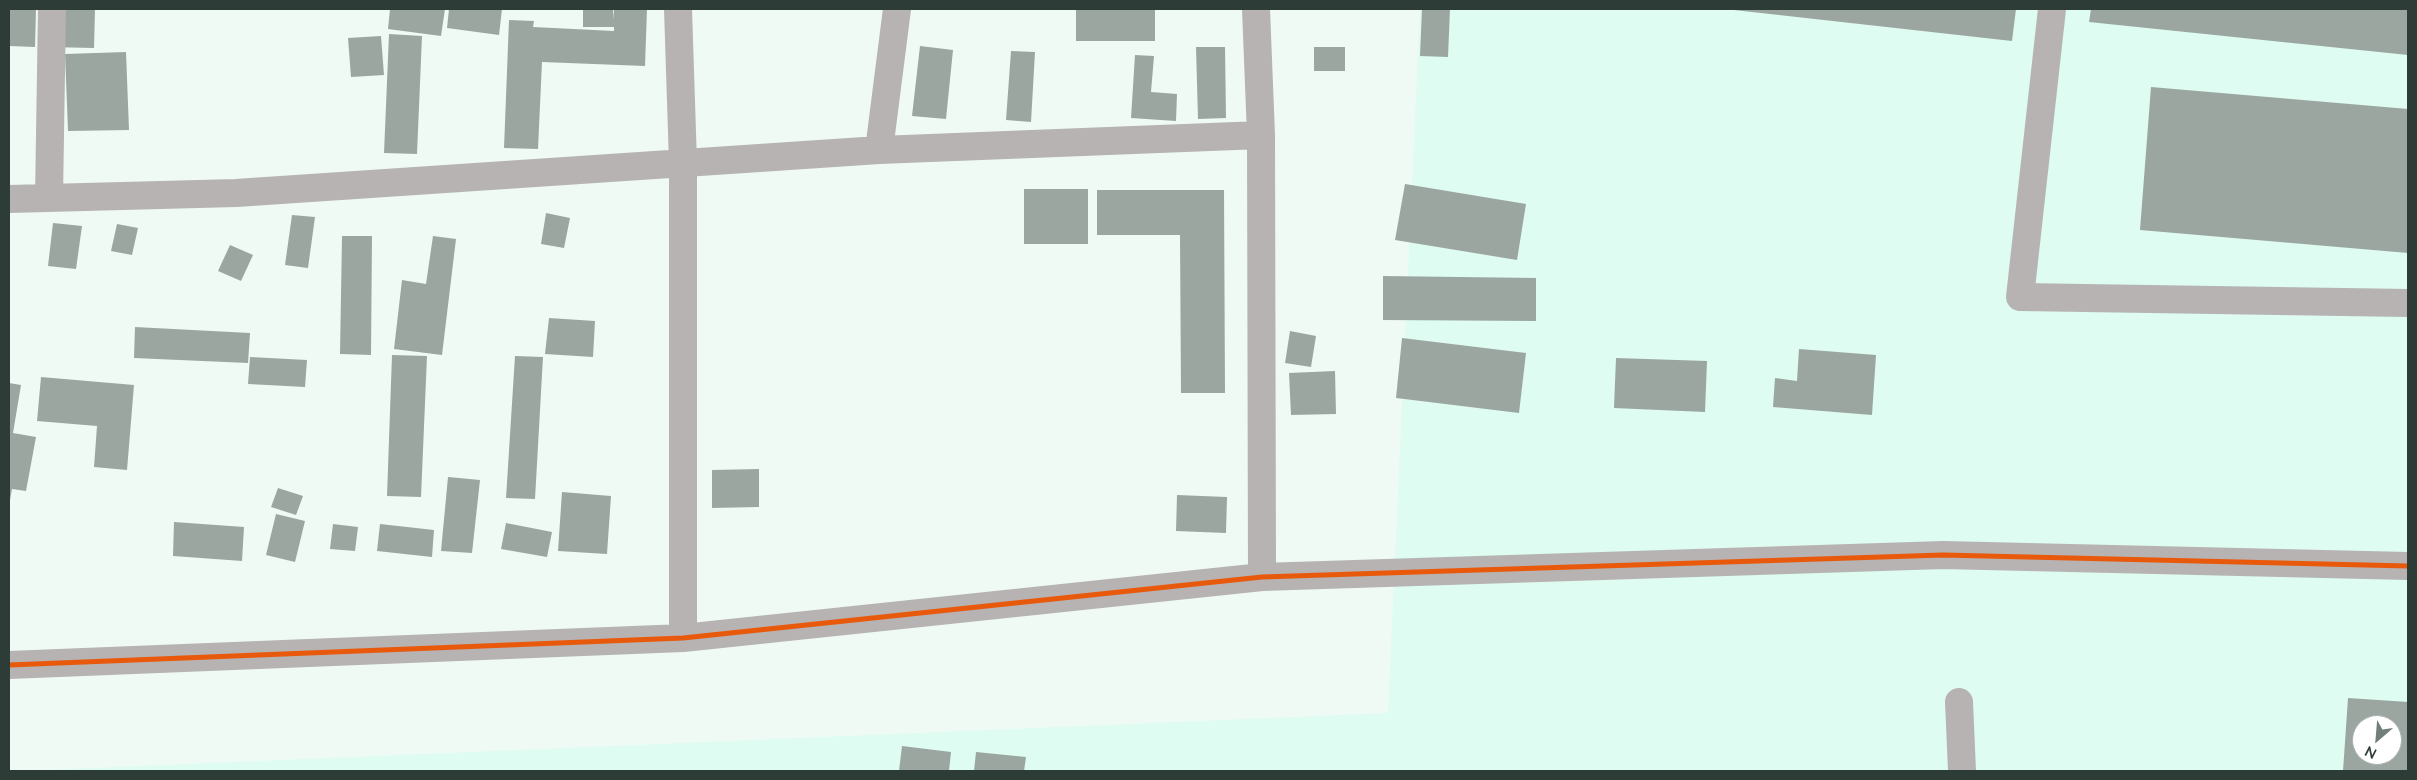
<!DOCTYPE html>
<html>
<head>
<meta charset="utf-8">
<style>
	body { margin:0 }
	#map { position:relative; width:2417px; height:780px; overflow:hidden; background:#effaf5; font-family:Lato,sans-serif }
	canvas { display:block }
	.frame { position:absolute; inset:0; border:10px solid #2e3c37; pointer-events:none }
	.north { position:absolute; left:2352px; top:715px; width:50px; height:50px; box-sizing:border-box; background:#fff; border:1px solid #abb1af; border-radius:50%; rotate:207deg; font-size:14px; font-weight:700; line-height:20px; text-align:center; color:#2e3c37 }
	.north::after { content:''; display:block; margin:auto; width:18px; height:22px; background:#727e7a; clip-path:polygon(50% 0,100% 100%,50% 72%,0 100%) }
</style>
</head>
<body>
<div id="map">
<canvas width="2417" height="780"></canvas>
<div class="frame"></div>
<div class="north">N</div>
</div>
<script>
const g = document.querySelector('canvas').getContext('2d');
g.lineJoin = 'round';
function fillPath(path, color) {
  g.fillStyle = color;
  g.fill(path, 'evenodd');
}
function toPath(rows) {
  const path = new Path2D();
  for (const r of rows) {
    path.moveTo(r[0], r[1]);
    for (let i = 2; i < r.length; i += 2) path.lineTo(r[i], r[i + 1]);
  }
  return path;
}
function trace(path, color, width, dash) {
  g.strokeStyle = color;
  g.lineWidth = width;
  g.lineCap = dash ? 'butt' : 'round';
  g.setLineDash(dash || []);
  g.stroke(path);
}
const built = toPath([
	[1420,9,2408,9,2408,771,24,771,1388,713],
	[2362,725,2392,725,2392,755,2362,755]
]);
const building = toPath([
	[9,9,36,9,35,47,9,46],
	[49,9,95,9,94,48,48,47],
	[390,9,445,9,441,36,388,29],
	[449,9,502,9,499,35,447,28],
	[583,9,613,9,614,20,614,9,647,9,645,66,542,62,538,149,504,148,509,20,534,21,533,27,614,31,614,27,583,27],
	[1076,9,1155,9,1155,41,1076,41],
	[1422,9,1450,9,1448,57,1420,56],
	[1725,9,2016,9,2012,41],
	[2091,9,2408,9,2408,55,2089,22],
	[389,34,422,36,417,154,384,153],
	[381,36,384,75,351,77,348,38],
	[920,46,953,50,946,119,912,116],
	[1196,47,1225,47,1226,118,1198,119],
	[1314,47,1345,47,1345,71,1314,71],
	[1011,51,1035,52,1031,122,1006,120],
	[126,52,129,130,68,131,65,54],
	[1135,55,1154,56,1151,92,1177,94,1176,121,1131,118],
	[2151,87,2408,109,2408,253,2140,230],
	[1405,184,1526,204,1517,260,1395,240],
	[1024,189,1088,189,1088,244,1024,244],
	[1097,190,1224,190,1225,393,1181,393,1180,235,1097,235],
	[546,213,570,218,564,248,541,244],
	[292,215,315,217,308,268,285,265],
	[53,223,82,226,76,269,48,266],
	[117,224,138,228,132,255,111,251],
	[342,236,372,236,371,355,340,354],
	[433,236,456,239,442,355,394,349,402,280,426,284],
	[230,245,253,255,241,281,218,271],
	[1383,276,1536,278,1536,321,1383,320],
	[549,318,595,321,593,357,545,354],
	[135,327,250,333,248,363,134,358],
	[1290,331,1316,336,1311,367,1285,363],
	[1402,338,1526,353,1519,413,1396,398],
	[1799,349,1876,355,1872,415,1773,407,1775,378,1797,381],
	[392,355,427,356,421,497,387,496],
	[515,356,543,357,535,499,506,498],
	[250,357,307,360,305,387,248,384],
	[1616,358,1707,361,1705,412,1614,408],
	[1335,371,1336,414,1291,415,1289,373],
	[41,377,134,385,127,470,94,467,97,426,37,421],
	[9,383,21,385,13,433,36,437,26,491,12,489,10,500],
	[759,469,759,507,712,508,712,470],
	[448,477,480,480,472,553,441,551],
	[278,488,303,496,296,515,271,507],
	[562,492,611,496,607,554,558,551],
	[1177,495,1227,497,1226,533,1176,531],
	[276,514,305,521,295,562,266,555],
	[174,522,244,527,242,561,173,556],
	[506,523,552,532,547,557,501,549],
	[333,524,358,527,355,551,330,549],
	[380,524,434,530,432,557,377,551],
	[2348,698,2408,702,2408,771,2343,771],
	[2362,725,2392,725,2392,755,2362,755],
	[902,746,951,752,949,771,899,771],
	[976,752,1026,757,1024,771,974,771]
]);
const minor = toPath([
	[678,9,683,163,683,638],
	[1256,9,1261,135,1262,577],
	[2052,9,2020,297,2408,303],
	[879,150,897,9],
	[49,198,52,9],
	[9,199,236,193,879,150,1261,135],
	[9,665,683,638,1262,577,1943,555,2408,566],
	[1959,702,1962,771]
]);
const cycleway = toPath([
	[9,665,683,638,1262,577,1943,555,2408,566]
]);
fillPath(built, '#defcf1');
fillPath(building, '#9ba6a1');
trace(minor, '#b6b3b2', 28);
trace(cycleway, '#e8590c', 5);
</script>
</body>
</html>
